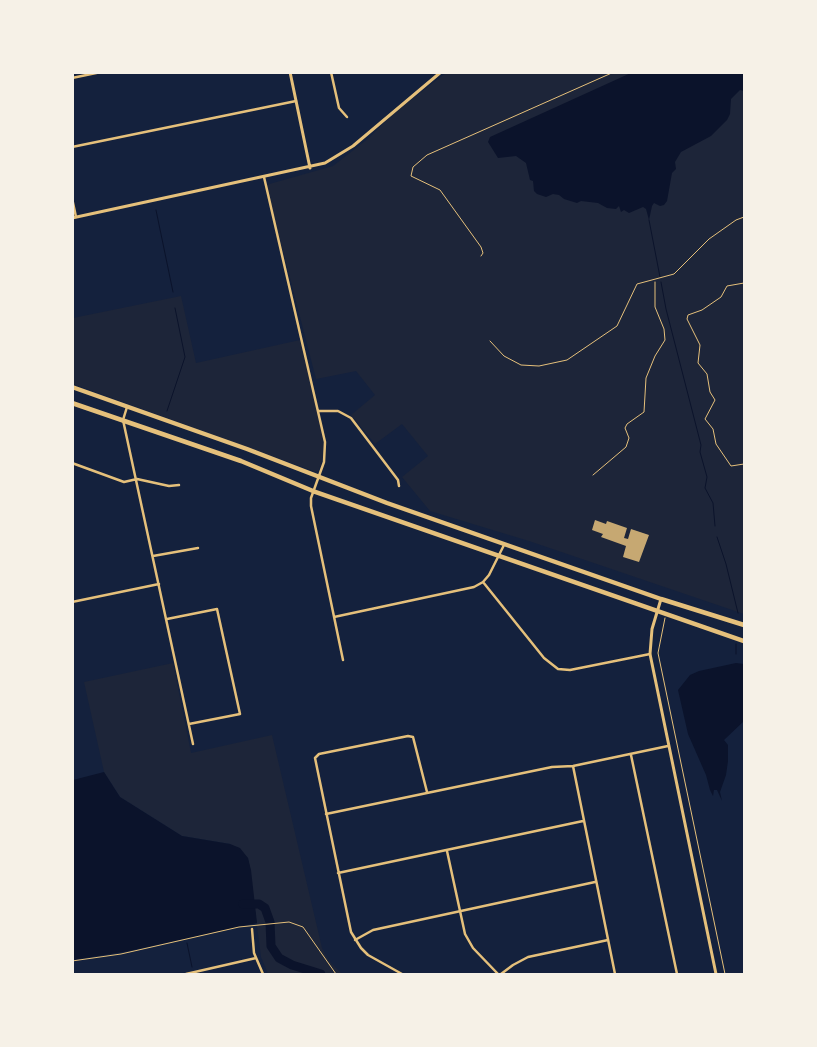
<!DOCTYPE html>
<html>
<head>
<meta charset="utf-8">
<style>
	body { margin:0 }
	#map { position:relative; width:817px; height:1047px; overflow:hidden; background:#14213d; font-family:"Source Serif 4",serif }
	canvas { display:block }
	.frame { position:absolute; inset:0; border:74px solid #f6f1e7; pointer-events:none }
</style>
</head>
<body>
<div id="map">
<canvas width="817" height="1047"></canvas>
<div class="frame"></div>
</div>
<script>
const g = document.querySelector('canvas').getContext('2d');
g.lineJoin = 'round';
function fillPath(path, color) {
  g.fillStyle = color;
  g.fill(path, 'evenodd');
}
function toPath(rows) {
  const path = new Path2D();
  for (const r of rows) {
    path.moveTo(r[0], r[1]);
    for (let i = 2; i < r.length; i += 2) path.lineTo(r[i], r[i + 1]);
  }
  return path;
}
function trace(path, color, width, dash) {
  g.strokeStyle = color;
  g.lineWidth = width;
  g.lineCap = dash ? 'butt' : 'round';
  g.setLineDash(dash || []);
  g.stroke(path);
}
const green = toPath([
	[446,73,744,73,744,614,529,541,430,511,402,477,428,456,402,424,375,444,351,415,375,395,356,371,316,379,266,185,333,166,369,138,395,112],
	[181,296,196,363,300,340,323,438,323,457,319,470,316,472,73,384,73,318],
	[173,663,191,753,272,735,322,948,329,961,342,974,268,974,261,957,248,858,230,844,182,836,120,797,104,772,84,682]
]);
const water = toPath([
	[633,72,744,73,744,91,740,90,731,99,730,114,727,120,711,136,681,152,675,162,676,169,672,173,667,201,664,205,660,206,654,203,652,206,649,220,646,209,643,207,629,213,624,210,621,212,619,206,616,209,607,208,598,203,581,201,577,203,564,199,559,195,553,194,546,197,537,194,534,191,533,181,530,180,526,163,516,156,498,158,488,142,490,137],
	[736,663,744,664,744,721,724,740,728,745,728,761,726,775,720,792,722,801,717,790,714,790,713,796,710,790,706,775,688,734,678,690,690,675,699,671],
	[104,772,120,797,182,836,230,844,240,848,248,858,251,870,257,923,129,951,73,960,73,780]
]);
const stream = toPath([
	[156,210,173,292],
	[649,220,660,277],
	[661,282,666,309,701,445,700,452,707,477,705,488,713,503,715,526],
	[167,411,185,357,175,308],
	[717,537,726,564,738,613],
	[736,654,736,644],
	[187,943,192,967]
]);
const river = toPath([
	[243,904,259,904,265,908,270,922,271,946,279,958,292,965,321,974]
]);
const building = toPath([
	[595,520,606,524,607,521,627,528,624,538,628,539,631,529,649,535,639,562,623,557,626,546,601,537,603,534,592,530]
]);
const path = toPath([
	[481,256,483,253,481,247,440,190,411,176,413,167,427,155,614,72],
	[744,283,727,286,721,297,702,310,688,315,687,319,700,345,698,363,707,374,710,392,715,400,705,419,713,429,716,444,731,466,744,464],
	[490,341,504,356,521,365,539,366,567,360,617,326,637,284,674,274,709,239,736,220,744,217],
	[593,475,626,447,629,438,625,428,627,424,644,412,646,378,655,356,665,340,664,329,655,307,655,282],
	[665,618,658,653,725,974],
	[72,961,121,954,239,927,289,922,303,927,336,974]
]);
const minor = toPath([
	[331,72,339,108,347,117],
	[72,78,101,72],
	[72,147,296,101],
	[264,177,325,442,324,462,311,498,311,506,343,660],
	[72,198,76,217],
	[127,407,123,420,193,744],
	[319,411,338,411,351,418,398,480,399,486],
	[72,463,124,482,137,479,169,486,179,485],
	[153,556,198,548],
	[483,582,544,658,558,669,570,670,650,654],
	[72,602,159,584],
	[334,617,474,587,483,582,489,575,504,545],
	[167,619,217,609,240,714,189,724],
	[631,755,677,974],
	[573,766,615,974],
	[326,814,552,767,573,766,668,746],
	[447,851,465,934,473,948,498,974],
	[338,873,583,821],
	[252,929,254,953,263,974],
	[355,940,373,930,595,882],
	[186,974,256,958],
	[402,974,368,955,361,948,351,932,315,758,319,754,408,736,413,737,427,792],
	[501,974,513,965,528,957,608,940]
]);
const tertiary = toPath([
	[290,72,310,168],
	[72,218,325,163,353,146,441,72],
	[661,599,652,629,650,654,716,974]
]);
const primary = toPath([
	[72,387,247,449,387,503,661,599,744,625],
	[72,403,241,461,313,491,744,641]
]);
fillPath(green, '#1d2539');
fillPath(water, '#0b132b');
trace(stream, '#0b132b', 1);
trace(river, '#0b132b', 9);
fillPath(building, '#c6a872');
trace(path, '#e5c07b', 1);
trace(minor, '#e5c07b', 2.5);
trace(tertiary, '#e5c07b', 3);
trace(primary, '#e5c07b', 4.5);
</script>
</body>
</html>
